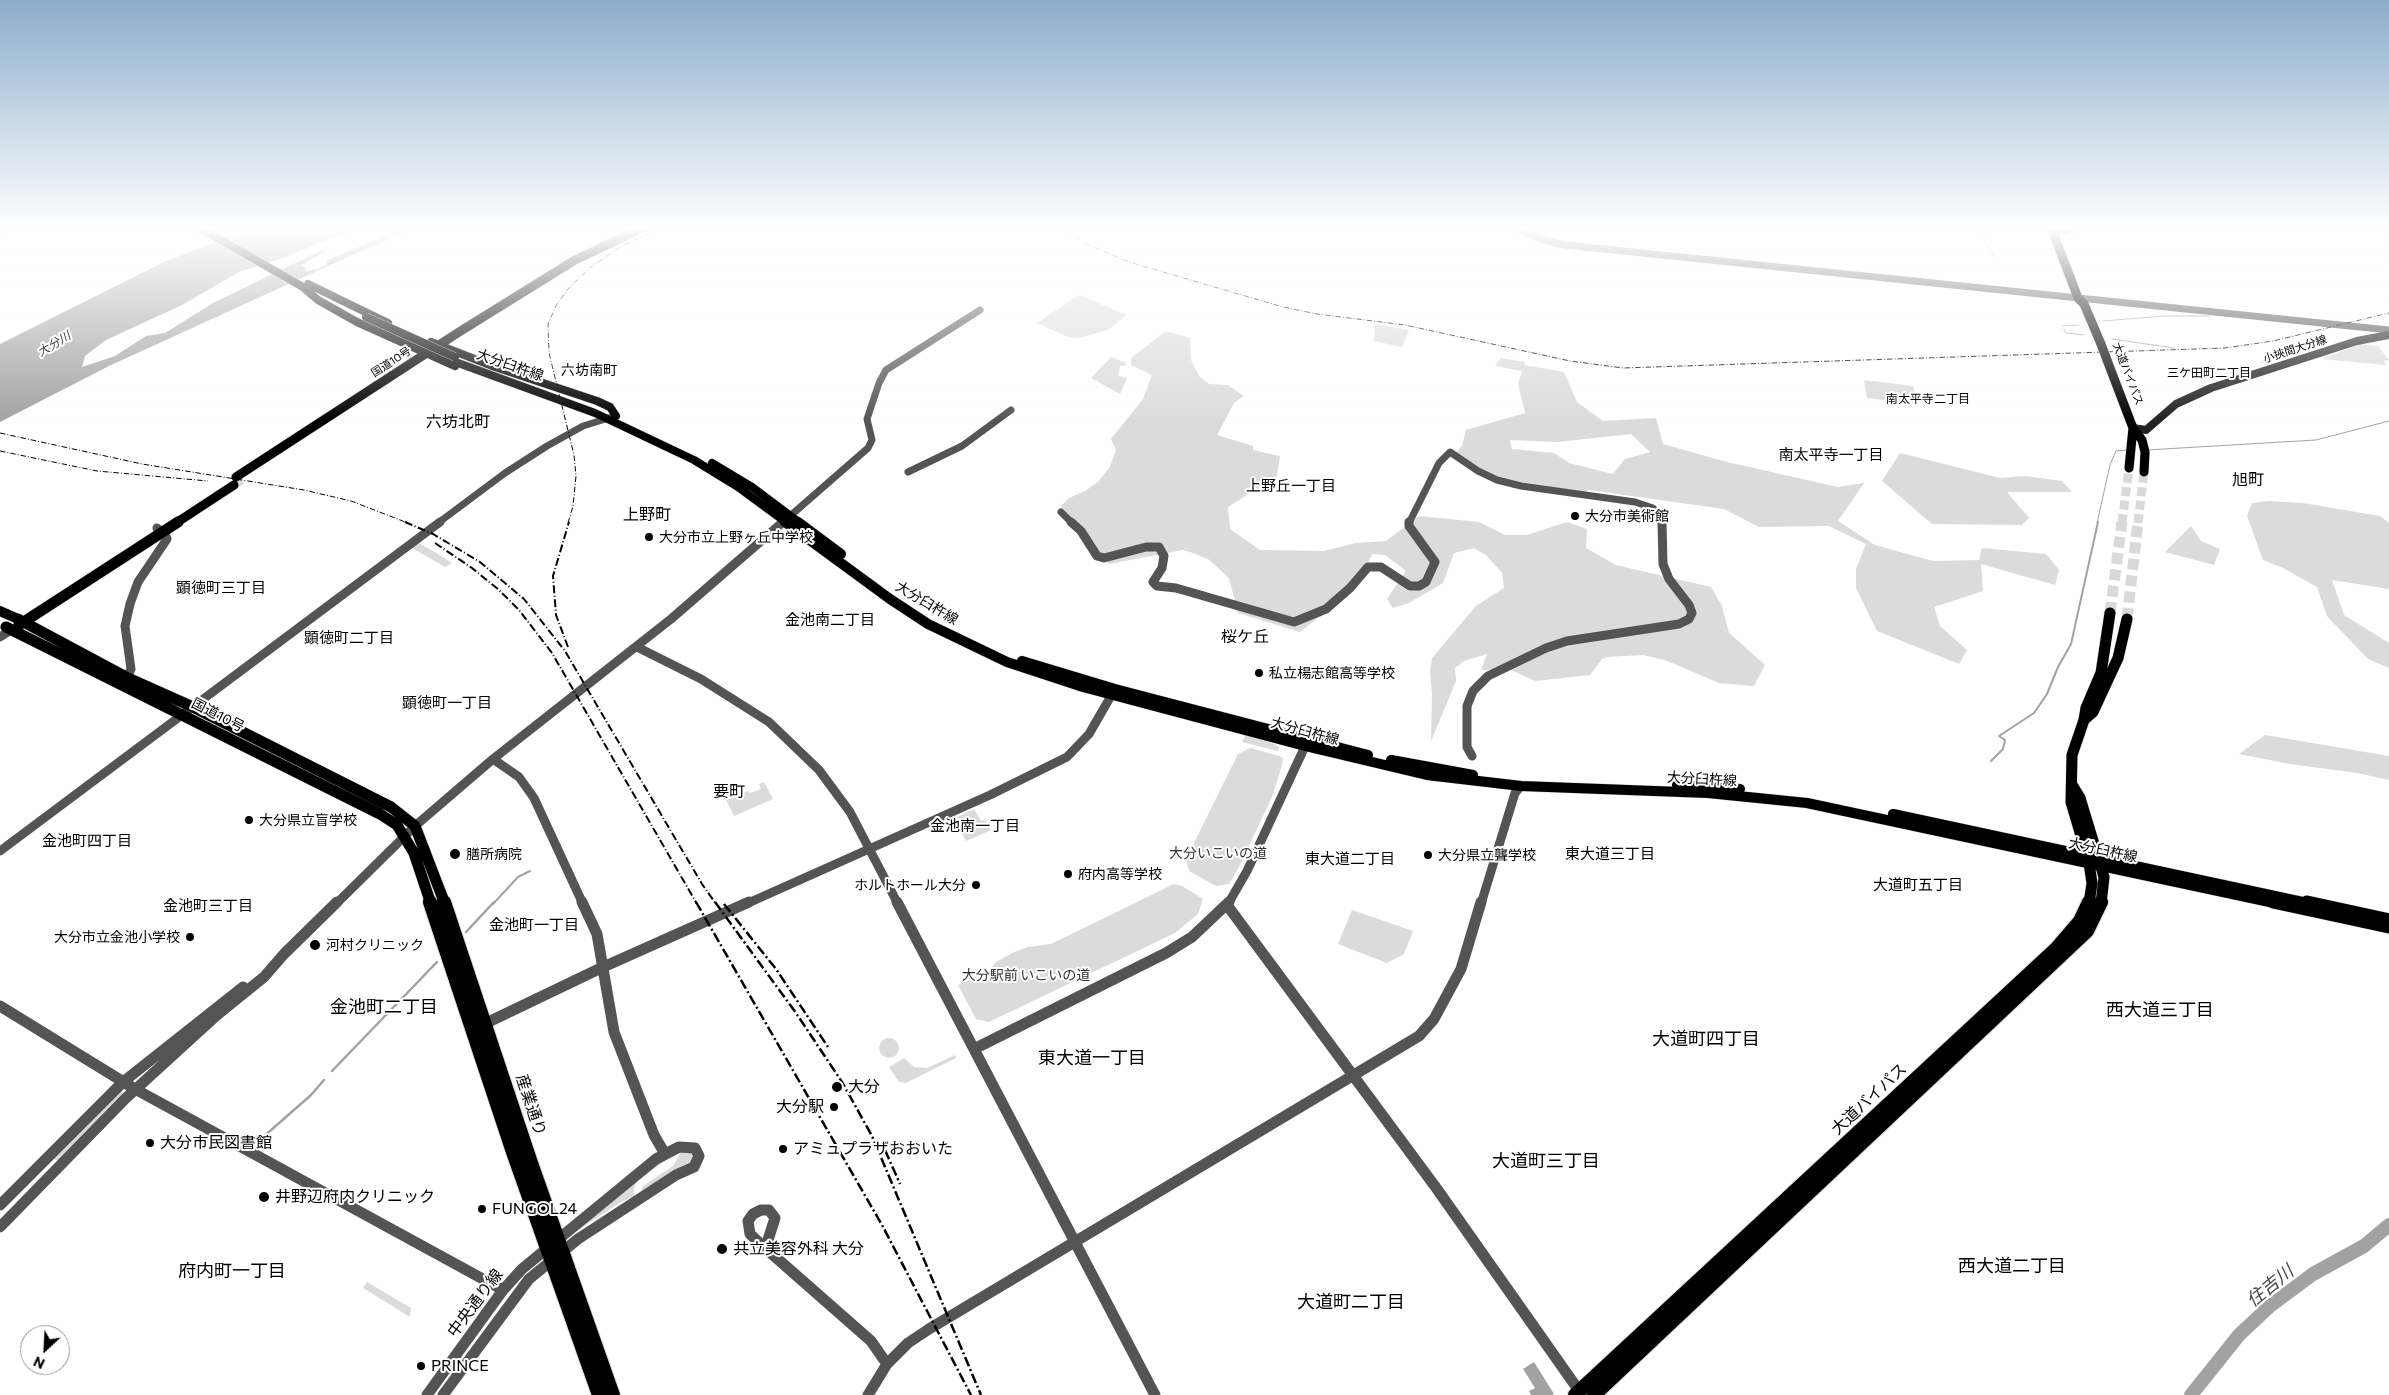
<!DOCTYPE html>
<html>
<head>
<meta charset="utf-8">
<style>
	body { margin:0 }
	#map { position:relative; width:2389px; height:1395px; overflow:hidden; background:#fff; font-family:Commissioner,sans-serif }
	canvas { display:block }
	.north { position:absolute; left:20px; top:1325px; width:50px; height:50px; box-sizing:border-box; background:#fff; border:1px solid #999; border-radius:50%; rotate:205deg; font-size:14px; font-weight:700; line-height:20px; text-align:center; color:#000 }
	.north::after { content:''; display:block; margin:auto; width:18px; height:22px; background:#000; clip-path:polygon(50% 0,100% 100%,50% 72%,0 100%) }
</style>
</head>
<body>
<div id="map">
<canvas width="2389" height="1395"></canvas>
<div class="north">N</div>
</div>
<script>
const g = document.querySelector('canvas').getContext('2d');
g.lineJoin = 'round';
function fillPath(path, color) {
  g.fillStyle = color;
  g.fill(path, 'evenodd');
}
function toPath(rows) {
  const path = new Path2D();
  for (const r of rows) {
    if (r.length === 3) {
      path.moveTo(r[0] + r[2], r[1]);
      path.arc(r[0], r[1], r[2], 0, 2 * Math.PI);
      continue;
    }
    path.moveTo(r[0], r[1]);
    for (let i = 2; i < r.length; i += 2) path.lineTo(r[i], r[i + 1]);
  }
  return path;
}
function trace(path, color, width, dash) {
  g.strokeStyle = color;
  g.lineWidth = width;
  g.lineCap = dash ? 'butt' : 'round';
  g.setLineDash(dash || []);
  g.stroke(path);
}
function drawText(font, color, halo, rows, align = 'center') {
  g.font = font + ' Commissioner,"Noto Sans JP",sans-serif';
  g.lineWidth = 4;
  g.setLineDash([]);
  g.textBaseline = 'middle';
  g.strokeStyle = halo;
  g.fillStyle = color;
  for (const [text, x, y, turn = 0] of rows) {
    g.save();
    g.translate(x, y);
    g.rotate((+turn || 0) * Math.PI / 180);
    g.textAlign = isNaN(turn) ? turn : align;
    if (halo) g.strokeText(text, 0, 0);
    g.fillText(text, 0, 0);
    g.restore();
  }
}
const green = toPath([
	[1079,295,1127,315,1108,330,1079,338,1068,337,1037,323],
	[1375,324,1409,330,1402,347,1374,341],
	[1166,331,1190,338,1191,360,1199,376,1209,384,1228,385,1244,396,1234,403,1217,435,1253,446,1253,450,1280,456,1277,476,1228,507,1230,529,1260,550,1324,551,1356,543,1386,541,1419,516,1479,522,1505,535,1527,535,1567,522,1587,529,1586,548,1616,565,1711,587,1722,606,1729,633,1765,665,1754,686,1719,683,1665,660,1643,655,1607,657,1602,659,1590,675,1535,681,1509,669,1481,670,1487,654,1464,661,1455,668,1456,681,1431,741,1432,694,1430,672,1432,658,1476,606,1504,588,1502,573,1486,555,1474,548,1454,553,1443,583,1409,603,1393,608,1387,599,1406,571,1385,555,1372,554,1360,580,1339,602,1300,632,1238,613,1229,578,1208,559,1190,552,1183,550,1109,564,1061,506,1069,498,1085,491,1098,482,1110,467,1116,450,1111,439,1143,399,1152,375,1131,365,1131,358],
	[2360,344,2378,346,2389,360,2384,361,2386,365,2322,359],
	[1111,357,1126,363,1126,366,1120,366,1118,376,1127,378,1120,394,1091,378],
	[1501,358,1525,362,1524,365,1564,372,1577,402,1603,421,1656,418,1663,444,1727,462,1838,487,1864,483,1838,521,1875,545,1933,561,1979,560,1982,548,2046,554,2059,570,2055,585,1981,564,1983,591,1934,607,1940,626,1967,650,1959,664,1877,631,1856,588,1856,569,1866,544,1829,526,1759,527,1724,509,1589,490,1583,493,1497,479,1455,453,1462,446,1466,430,1525,413,1518,384,1522,371,1495,366],
	[1631,434,1650,452,1625,459,1613,474,1569,463,1554,453,1512,449,1510,440,1557,442],
	[1864,380,1913,386,1917,404,1867,398],
	[1900,453,2000,478,2025,476,2062,481,2072,492,2007,492,2029,518,2022,525,1932,524,1882,481],
	[2269,501,2303,503,2380,516,2389,523,2389,589,2332,580,2344,615,2389,643,2389,668,2368,659,2327,616,2317,587,2283,568,2263,560,2247,516,2252,503],
	[2191,526,2201,541,2220,549,2214,565,2165,552],
	[419,543,438,554,452,563,445,567,412,548],
	[1246,735,1274,744,1279,747,1278,751,1242,742],
	[2265,735,2389,756,2389,780,2357,773,2290,764,2239,754],
	[1250,748,1279,756,1283,758,1282,765,1272,797,1239,867,1229,884,1216,886,1189,871,1186,859,1238,754],
	[764,782,773,799,734,816,726,800,748,791,750,793,761,789,759,784],
	[974,809,981,821,985,819,991,830,966,841,953,819],
	[1174,884,1182,886,1203,899,1198,914,1175,933,989,1022,976,1019,958,985,990,970,996,962,1014,952,1028,947,1051,944],
	[1352,910,1413,931,1404,954,1387,963,1338,944],
	[889,1048,10],
	[955,1055,956,1058,906,1083,899,1082,889,1067,904,1058,914,1067,927,1068],
	[121,1091,126,1094,60,1162,52,1158],
	[692,1150,694,1161,641,1192,643,1186,673,1166,681,1152],
	[668,1159,637,1181,634,1188,634,1196,618,1204,578,1230,656,1164],
	[367,1282,411,1308,410,1317,363,1288]
]);
const water = toPath([
	[255,227,369,227,318,243,286,257,239,272,182,305,106,340,85,356,82,367,115,356,146,336,165,333,213,303,324,249,325,252,299,266,305,267,306,271,317,269,326,265,327,260,378,239,393,227,398,230,417,227,341,260,109,366,0,422,0,344,164,262],
	[1534,1362,1554,1394,1552,1395,1531,1395,1529,1391,1535,1388,1523,1369]
]);
const streamFar2 = toPath([
	[1974,227,1979,231,1997,261],
	[2103,321,2164,316,2209,316],
	[2063,326,2079,325],
	[2064,329,2066,333,2084,335],
	[2112,339,2174,348],
	[2147,450,2316,440,2389,421],
	[2097,523,2110,465,2116,451,2127,450]
]);
const streamFar1 = toPath([
	[1991,761,2003,749,2005,740,1999,736,2034,713,2047,694,2058,667,2071,644,2098,522],
	[493,904,518,877,530,871]
]);
const stream = toPath([
	[466,932,494,902],
	[332,1071,437,962],
	[254,1145,311,1095,324,1080]
]);
const river = toPath([
	[2191,1395,2239,1335,2270,1306,2313,1274,2364,1246,2389,1225]
]);
const trunkTunnelFar1 = toPath([
	[234,485,245,478],
	[2122,523,2129,468],
	[2138,523,2144,472]
]);
const trunkTunnel = toPath([
	[2110,613,2122,522],
	[2127,619,2138,522]
]);
const tertiaryFar2 = toPath([
	[1513,227,1544,240,1565,245,2389,330],
	[2035,227,2051,229],
	[0,229,4,227],
	[908,472,962,446,1011,410],
	[1061,512,1072,523],
	[438,523,505,473,547,446,583,426,612,417],
	[782,523,868,448,872,440,867,419,879,383,886,370,980,310],
	[1409,523,1439,463,1450,452,1478,471,1497,480,1521,486,1635,502,1653,508,1662,519,1662,523]
]);
const tertiaryFar1 = toPath([
	[1071,522,1081,531,1097,556,1104,558,1146,547,1159,547,1164,556,1162,568,1153,582,1157,586,1176,588,1294,622,1326,609,1350,588,1368,567,1381,567,1410,586,1419,586,1426,582,1435,562,1409,526,1409,522],
	[0,637,11,630],
	[637,647,701,679,769,722,819,770,850,812,898,904],
	[125,682,131,669,125,626,130,604,138,582,167,539,165,534,157,528],
	[1472,756,1467,747,1467,706,1473,691,1488,676,1546,648,1567,641,1679,624,1689,619,1692,613,1689,605,1669,579,1663,564,1662,522],
	[493,759,519,777,534,798,583,904],
	[0,851,440,522],
	[336,904,415,826,493,759,671,619,783,522],
	[746,904,990,795,1067,757,1089,734,1115,689],
	[1228,904,1247,871,1308,740],
	[1481,904,1515,793,1521,786]
]);
const tertiary = toPath([
	[582,902,597,934,614,1032,654,1135,665,1154],
	[897,902,1155,1395],
	[1227,905,1437,1189,1582,1395],
	[0,1006,135,1089,503,1290],
	[480,1026,601,968,749,902],
	[974,1049,1166,953,1192,937,1229,902],
	[0,1205,123,1082,243,987],
	[0,1227,126,1098,217,1015,264,977,284,954,337,902],
	[769,1251,768,1240,775,1218,769,1210,761,1210,753,1214,748,1221,750,1234,764,1247,871,1341,887,1364],
	[427,1395,503,1290,522,1269,656,1159,679,1147,695,1148,699,1156,694,1167,676,1175,578,1239,529,1279,443,1395],
	[868,1395,887,1364,908,1343,929,1329,1419,1036,1434,1019,1461,969,1481,902]
]);
const secondary = toPath([
	[2133,428,2146,430,2176,404,2211,388,2357,341,2389,335]
]);
const primaryFar2 = toPath([
	[198,227,310,291],
	[308,284,388,323],
	[304,288,318,300,357,322,455,366],
	[431,342,495,367,597,401,610,407,616,416],
	[450,360,595,413,694,460,738,487,787,523],
	[712,463,752,487,800,523]
]);
const primaryFar1 = toPath([
	[785,522,890,599,928,624,1007,662,1083,687,1305,746,1427,775,1521,786,1708,793,1807,803,2279,904],
	[798,522,841,554],
	[0,611,18,619],
	[1022,661,1115,689,1368,755],
	[1391,760,1473,775],
	[1677,785,1740,789],
	[1893,814,2312,904]
]);
const primary = toPath([
	[2273,902,2389,927],
	[2307,902,2389,920]
]);
const trunkFar2 = toPath([
	[2051,227,2078,298,2084,304,2101,344],
	[2051,229,2065,230,2075,227],
	[2107,360,2133,428,2142,440,2145,452,2144,472],
	[2129,468,2133,428],
	[236,477,459,332,575,260,645,227],
	[176,523,234,485]
]);
const trunkFar1 = toPath([
	[18,619,128,678,193,707,391,807,415,826,445,904],
	[19,625,178,522],
	[6,627,380,814,397,825,414,853,431,904],
	[2084,720,2086,708,2101,673,2110,613],
	[2072,785,2080,798,2104,877,2101,904],
	[2089,904,2092,883,2089,863,2071,802,2072,755,2084,720,2093,712,2118,658,2127,619]
]);
const trunk = toPath([
	[430,902,513,1152,599,1395],
	[444,902,531,1163,613,1395],
	[1575,1395,2056,949,2080,921,2089,902],
	[1594,1395,2087,931,2101,902]
]);
const railFar2 = toPath([
	[1057,227,1091,246,1129,262,1283,307,1317,314,1405,325,1570,361,1623,368,2225,348,2273,341,2389,313],
	[0,433,142,464,304,490,351,501,408,523],
	[0,451,97,471,208,481],
	[568,523,573,506,576,476,574,455,549,353,548,324,557,304,568,289,591,267,622,246,662,227]
]);
const railFar1 = toPath([
	[405,522,433,534,480,562,524,599,565,651,702,884,716,904],
	[435,543,472,568,499,590,519,610,552,653,697,904],
	[568,647,556,615,553,576,569,522]
]);
const rail = toPath([
	[696,902,882,1225,971,1395],
	[715,902,796,1013,842,1082,872,1136,981,1395],
	[724,904,776,969,828,1047],
	[885,1150,900,1184]
]);
const primaryBridge = toPath([
	[366,317,455,357]
]);
const trunkBridge = toPath([
	[2101,344,2107,360]
]);
const markers = [
	[1575,516,5,"#000"],
	[649,537,5,"#000"],
	[1259,673,5,"#000"],
	[249,820,5,"#000"],
	[455,854,6,"#000"],
	[1428,855,5,"#000"],
	[1068,874,5,"#000"],
	[976,885,5,"#000"],
	[190,937,5,"#000"],
	[315,945,6,"#000"],
	[837,1087,6,"#000"],
	[834,1107,5,"#000"],
	[150,1143,5,"#000"],
	[783,1149,5,"#000"],
	[264,1197,6,"#000"],
	[482,1209,5,"#000"],
	[722,1249,6,"#000"],
	[421,1366,5,"#000"]
];
const farStreetnames = [
	["小挾間大分線",2295,349,-18],
	["国道10号",391,362,-33],
	["大道バイパス",2128,374,69]
];
const farWaternames = [
	["大分川",54,344,-31]
];
const farNeighbourhoodnames = [
	["三ケ田町二丁目",2209,373],
	["南太平寺二丁目",1928,399]
];
const streetNames = [
	["大分臼杵線",510,365,19],
	["大分臼杵線",927,603,31],
	["国道10号",218,715,27],
	["大分臼杵線",1305,731,15],
	["大分臼杵線",1702,779,3],
	["大分臼杵線",2103,850,12]
];
const farQuarternames = [
	["六坊南町",589,370]
];
const poiNames = [
	["大分市美術館",1585,516],
	["大分市立上野ヶ丘中学校",659,537],
	["私立楊志館高等学校",1269,673],
	["大分県立盲学校",259,820],
	["膳所病院",466,854],
	["大分県立聾学校",1438,855],
	["府内高等学校",1078,874],
	["ホルトホール大分",966,885,"right"],
	["大分市立金池小学校",180,937,"right"],
	["河村クリニック",326,945]
];
const parkNames = [
	["大分いこいの道",1218,853],
	["大分駅前 いこいの道",1026,975]
];
const neighbourhoodNames = [
	["南太平寺一丁目",1831,455],
	["上野丘一丁目",1291,486],
	["顕徳町三丁目",221,588],
	["金池南二丁目",830,620],
	["顕徳町二丁目",349,638],
	["顕徳町一丁目",447,703],
	["金池南一丁目",975,826],
	["金池町四丁目",87,841],
	["東大道三丁目",1610,854],
	["東大道二丁目",1350,859],
	["大道町五丁目",1918,885],
	["金池町三丁目",208,906],
	["金池町一丁目",534,925]
];
const quarterNames = [
	["六坊北町",458,422],
	["旭町",2248,480],
	["上野町",647,515],
	["桜ケ丘",1245,637],
	["要町",729,792]
];
const nearPoinames = [
	["大分",848,1087],
	["大分駅",824,1107,"right"],
	["大分市民図書館",160,1143],
	["アミュプラザおおいた",793,1149],
	["井野辺府内クリニック",275,1197],
	["FUNGOL24",492,1209],
	["共立美容外科 大分",733,1249],
	["PRINCE",431,1366]
];
const nearStreetnames = [
	["大道バイパス",1869,1099,-43],
	["産業通り",531,1105,72],
	["中央通り線",475,1303,-53]
];
const nearNeighbourhoodnames = [
	["金池町二丁目",384,1007],
	["西大道三丁目",2160,1010],
	["大道町四丁目",1706,1039],
	["東大道一丁目",1092,1058],
	["大道町三丁目",1546,1161],
	["西大道二丁目",2012,1266],
	["府内町一丁目",232,1271],
	["大道町二丁目",1351,1302]
];
const nearWaternames = [
	["住吉川",2270,1286,-39]
];
fillPath(green, '#dbdbdb');
fillPath(water, '#a2a2a2');
trace(streamFar2, '#a2a2a2', 1);
trace(streamFar1, '#a2a2a2', 2);
trace(stream, '#a2a2a2', 2.5);
trace(river, '#a2a2a2', 14);
trace(trunkTunnelFar1, '#d9d9d9', 9, [9, 4.5]);
trace(trunkTunnel, '#d9d9d9', 11, [11, 5.5]);
trace(primaryFar2, '#dbdbdb', 9);
trace(primaryFar1, '#dbdbdb', 11);
trace(primary, '#dbdbdb', 14);
trace(trunkFar2, '#dbdbdb', 10);
trace(trunkFar1, '#dbdbdb', 12);
trace(trunk, '#dbdbdb', 16);
trace(tertiaryFar2, '#545454', 7);
trace(tertiaryFar1, '#545454', 9);
trace(tertiary, '#545454', 11);
trace(secondary, '#212121', 8);
trace(primaryFar2, '#000', 8);
trace(primaryFar1, '#000', 10);
trace(primary, '#000', 13);
trace(trunkFar2, '#000', 9);
trace(trunkFar1, '#000', 11);
trace(trunk, '#000', 14);
trace(railFar2, '#000', 1, [5.5, 2, 1, 2]);
trace(railFar1, '#000', 2, [8, 2.5, 1, 2.5]);
trace(rail, '#000', 2.5, [10, 3, 2, 3]);
trace(primaryBridge, '#dbdbdb', 9, []);
trace(trunkBridge, '#dbdbdb', 10, []);
trace(primaryBridge, '#000', 8);
trace(trunkBridge, '#000', 9);
const sky = g.createLinearGradient(0, 0, 0, 423);
sky.addColorStop(0, '#8cadcc');
sky.addColorStop(0.54, '#fff');
sky.addColorStop(1, '#ffffff00');
g.fillStyle = sky;
g.fillRect(0, 0, 2389, 423);
for (const [x, y, r, color] of markers) {
  const dot = new Path2D();
  dot.arc(x, y, r, 0, 2 * Math.PI);
  g.fillStyle = color;
  g.fill(dot);
  trace(dot, '#fff', 2);
}
drawText('11px', '#000', '#fff', farStreetnames);
drawText('italic 12px', '#434343', '#fff', farWaternames);
drawText('12px', '#000', '#fff', farNeighbourhoodnames);
drawText('14px', '#000', '#fff', streetNames);
drawText('14px', '#000', '#fff', farQuarternames);
drawText('14px', '#000', '#fff', poiNames, 'left');
drawText('14px', '#323232', '#fff', parkNames);
drawText('15px', '#000', '#fff', neighbourhoodNames);
drawText('16px', '#000', '#fff', quarterNames);
drawText('16px', '#000', '#fff', nearPoinames, 'left');
drawText('16px', '#000', '#fff', nearStreetnames);
drawText('18px', '#000', '#fff', nearNeighbourhoodnames);
drawText('italic 18px', '#434343', '#fff', nearWaternames);
</script>
</body>
</html>
